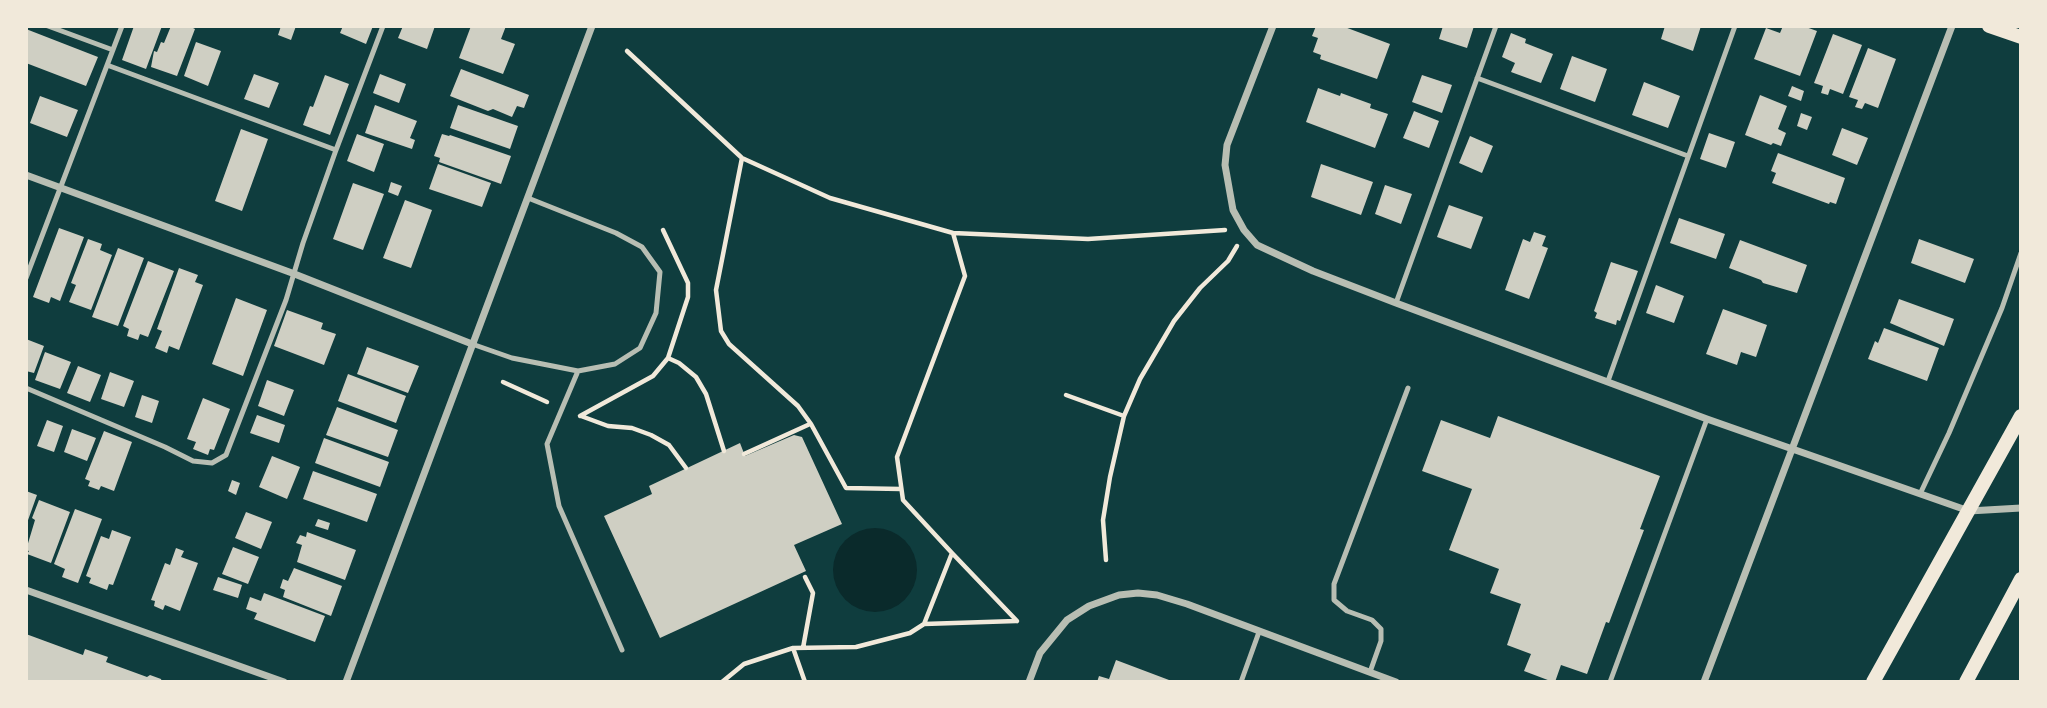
<!DOCTYPE html>
<html>
<head>
<meta charset="utf-8">
<style>
	body { margin:0 }
	#map { position:relative; width:2047px; height:708px; overflow:hidden; background:#0f3d3e; font-family:Jost,sans-serif }
	canvas { display:block }
	.frame { position:absolute; inset:0; border:28px solid #f1e9da; pointer-events:none }
</style>
</head>
<body>
<div id="map">
<canvas width="2047" height="708"></canvas>
<div class="frame"></div>
</div>
<script>
const g = document.querySelector('canvas').getContext('2d');
g.lineJoin = 'round';
function fillPath(path, color) {
  g.fillStyle = color;
  g.fill(path, 'evenodd');
}
function toPath(rows) {
  const path = new Path2D();
  for (const r of rows) {
    if (r.length === 3) {
      path.moveTo(r[0] + r[2], r[1]);
      path.arc(r[0], r[1], r[2], 0, 2 * Math.PI);
      continue;
    }
    path.moveTo(r[0], r[1]);
    for (let i = 2; i < r.length; i += 2) path.lineTo(r[i], r[i + 1]);
  }
  return path;
}
function trace(path, color, width, dash) {
  g.strokeStyle = color;
  g.lineWidth = width;
  g.lineCap = dash ? 'butt' : 'round';
  g.setLineDash(dash || []);
  g.stroke(path);
}
const water = toPath([
	[875,570,42]
]);
const building = toPath([
	[134,26,162,26,146,69,122,60],
	[171,26,189,26,195,29,177,76,151,67,154,51,157,52,161,42,164,43],
	[281,26,296,26,291,40,278,35],
	[343,26,373,26,366,44,340,33],
	[403,26,435,26,427,49,398,38],
	[471,26,506,26,501,39,515,44,503,74,459,58],
	[1316,26,1342,26,1390,44,1377,79,1320,59,1321,55,1313,52,1318,38,1312,36],
	[1443,26,1474,26,1467,48,1439,39],
	[1665,26,1701,26,1693,51,1661,39],
	[1783,26,1803,26,1817,31,1800,76,1754,59,1766,28,1780,33],
	[26,29,98,57,86,86,26,63],
	[1511,33,1526,39,1525,43,1553,54,1541,83,1511,72,1515,63,1502,57],
	[1833,34,1862,45,1843,94,1830,89,1828,95,1821,93,1823,86,1814,83],
	[196,42,221,51,208,86,184,76],
	[1868,48,1896,59,1878,108,1865,103,1862,109,1855,107,1858,100,1849,97],
	[1572,56,1607,69,1595,102,1560,89],
	[461,69,529,95,524,108,517,106,512,117,493,109,488,111,450,96],
	[254,74,279,83,269,108,244,99],
	[380,74,406,84,399,103,373,93],
	[325,75,349,84,330,135,303,125,310,106,313,107],
	[1422,75,1452,85,1442,113,1412,102],
	[1644,82,1680,96,1668,128,1632,115],
	[1792,86,1804,91,1801,101,1788,96],
	[1318,88,1340,96,1341,93,1371,104,1370,108,1388,114,1375,148,1306,122],
	[1760,95,1787,106,1778,129,1786,133,1781,146,1773,143,1771,145,1745,135],
	[40,96,78,110,67,137,30,123],
	[375,105,417,121,410,138,415,140,412,149,365,133],
	[458,105,518,126,510,149,450,128],
	[1414,111,1439,121,1429,148,1403,138],
	[1801,113,1812,117,1807,130,1797,126],
	[1842,128,1868,138,1857,165,1832,155],
	[241,129,268,139,242,211,215,201],
	[1709,133,1735,142,1726,168,1700,159],
	[357,134,384,144,374,172,347,161],
	[442,134,449,136,450,135,511,156,501,184,439,162,440,158,434,156],
	[1470,136,1493,146,1482,173,1459,163],
	[1778,153,1845,178,1836,204,1830,202,1829,204,1772,183,1776,173,1771,171],
	[438,164,491,183,482,207,429,189],
	[1321,164,1373,182,1361,215,1311,197],
	[391,182,402,186,398,196,388,192],
	[353,183,384,194,363,250,333,239],
	[1385,185,1412,194,1401,224,1375,214],
	[405,200,432,210,411,268,383,258],
	[1449,205,1483,217,1471,249,1437,237],
	[1679,218,1725,234,1716,259,1670,243],
	[59,228,84,237,60,301,51,297,49,303,33,297],
	[1534,232,1546,236,1542,246,1548,248,1529,299,1505,290,1523,239,1530,242],
	[88,239,102,244,100,250,112,255,91,310,69,302,76,285,71,283],
	[1919,239,1974,259,1965,283,1911,263],
	[1740,240,1807,265,1797,293,1763,283,1761,280,1729,268],
	[118,248,144,258,118,326,92,317],
	[148,261,174,271,148,337,140,334,138,340,127,336,129,329,123,326],
	[1611,262,1638,271,1620,321,1617,320,1616,325,1595,318,1597,313,1594,311],
	[179,268,198,275,195,282,203,285,179,350,169,346,167,353,155,348,162,331,157,329],
	[1656,285,1684,296,1674,323,1646,313],
	[236,298,267,310,243,376,212,364],
	[1899,299,1954,319,1944,346,1890,323],
	[1723,309,1767,325,1756,357,1741,352,1737,365,1706,354],
	[287,310,323,323,321,329,336,334,324,365,274,346],
	[1884,328,1939,348,1927,381,1868,359,1875,341,1878,343],
	[26,339,44,346,34,373,26,371],
	[367,347,419,366,408,393,357,374],
	[45,352,71,362,60,389,35,380],
	[78,366,101,375,90,402,67,393],
	[110,372,134,381,124,407,101,399],
	[348,374,406,396,396,423,338,401],
	[267,380,294,390,284,416,258,406],
	[142,395,159,401,152,423,135,417],
	[203,398,230,409,214,450,210,449,208,455,193,449,196,442,187,439],
	[337,407,398,430,388,457,326,435],
	[257,415,285,425,279,443,250,433],
	[1498,416,1660,476,1640,529,1644,530,1609,623,1606,622,1587,674,1561,665,1555,682,1553,682,1524,671,1531,654,1507,645,1521,604,1490,593,1499,569,1449,550,1472,489,1422,471,1441,420,1490,438],
	[47,420,63,426,54,452,37,446],
	[72,429,96,438,87,461,64,452],
	[104,431,132,442,114,491,101,486,99,490,88,486,90,481,85,479],
	[794,435,802,437,842,524,794,545,806,571,660,638,604,516,652,494,649,486,740,443,745,456],
	[324,438,389,462,380,487,315,463],
	[272,456,300,467,287,499,259,487],
	[313,471,377,494,367,522,303,499],
	[232,480,240,483,236,495,228,491],
	[26,491,37,495,27,523,26,523],
	[39,500,70,512,51,563,27,554,29,551,26,550,35,520,32,518],
	[75,509,102,519,78,583,62,577,65,569,54,564],
	[246,512,272,522,261,549,235,538],
	[318,519,330,523,328,530,315,526],
	[112,530,131,537,113,585,109,584,107,590,89,583,91,578,86,576,101,536,109,539],
	[307,532,356,550,345,580,297,562,302,545,296,543,300,535,306,537],
	[233,547,259,557,248,584,222,574],
	[176,548,184,551,181,557,198,563,180,611,165,605,163,610,154,606,155,601,151,600,165,563,170,565],
	[294,568,342,586,331,616,283,597,285,590,280,588,283,579,288,581],
	[218,577,242,585,238,598,213,590],
	[264,593,325,616,315,642,254,619,257,613,246,609,250,597,261,601],
	[26,634,83,655,85,649,108,657,106,662,147,677,150,675,161,679,162,682,26,682],
	[1116,660,1169,680,1169,682,1097,682,1099,676,1109,679]
]);
const path = toPath([
	[627,51,742,158,830,198,953,233,1088,239,1225,230],
	[742,158,716,290,721,331,729,344,798,406,811,424,846,488,901,489],
	[668,358,679,363,696,377,706,394,724,451],
	[503,382,547,402],
	[1066,395,1124,416],
	[580,416,653,376,668,358,688,297,688,283,663,230],
	[581,416,608,426,632,428,651,435,669,445,686,468],
	[744,454,810,424],
	[952,553,1017,621],
	[1106,560,1103,520,1110,477,1124,416,1140,379,1174,321,1200,288,1228,261,1237,246],
	[924,624,1016,621],
	[793,648,805,682],
	[803,648,813,593,805,577],
	[722,682,744,664,793,648,856,647,910,633,924,624,952,553,903,500,897,457,965,276,953,233]
]);
const service = toPath([
	[48,26,113,50],
	[107,65,336,150,383,26],
	[1477,78,1688,156],
	[26,278,122,26],
	[1396,303,1496,26],
	[472,344,512,358,578,371,615,364,640,348,656,313,660,272,642,247,616,233,528,198],
	[578,371,547,444,559,506,622,650],
	[1608,381,1735,26],
	[26,388,165,447,193,461,212,463,226,455,286,300,303,243,336,150],
	[1920,494,1949,433,2002,308,2021,253],
	[1370,672,1381,641,1381,629,1372,620,1347,611,1334,600,1334,584,1408,388],
	[1241,682,1259,632],
	[1610,682,1707,419]
]);
const minor = toPath([
	[1273,26,1227,145,1225,165,1233,210,1244,230,1257,245,1313,271,1396,303,1707,419,1969,511,2021,508],
	[26,175,292,273,472,344],
	[26,590,284,682],
	[346,682,592,26],
	[1029,682,1040,653,1067,620,1089,606,1119,595,1138,593,1157,595,1187,604,1396,682],
	[1704,682,1952,26]
]);
const secondary = toPath([
	[1989,26,2021,37],
	[1873,682,2021,416],
	[1966,682,2021,579]
]);
fillPath(water, '#0a2a2b');
fillPath(building, '#cfcfc3');
trace(path, '#f1e9da', 4.5);
trace(service, '#b8beb3', 5);
trace(minor, '#b8beb3', 7);
trace(secondary, '#f1e9da', 14);
</script>
</body>
</html>
